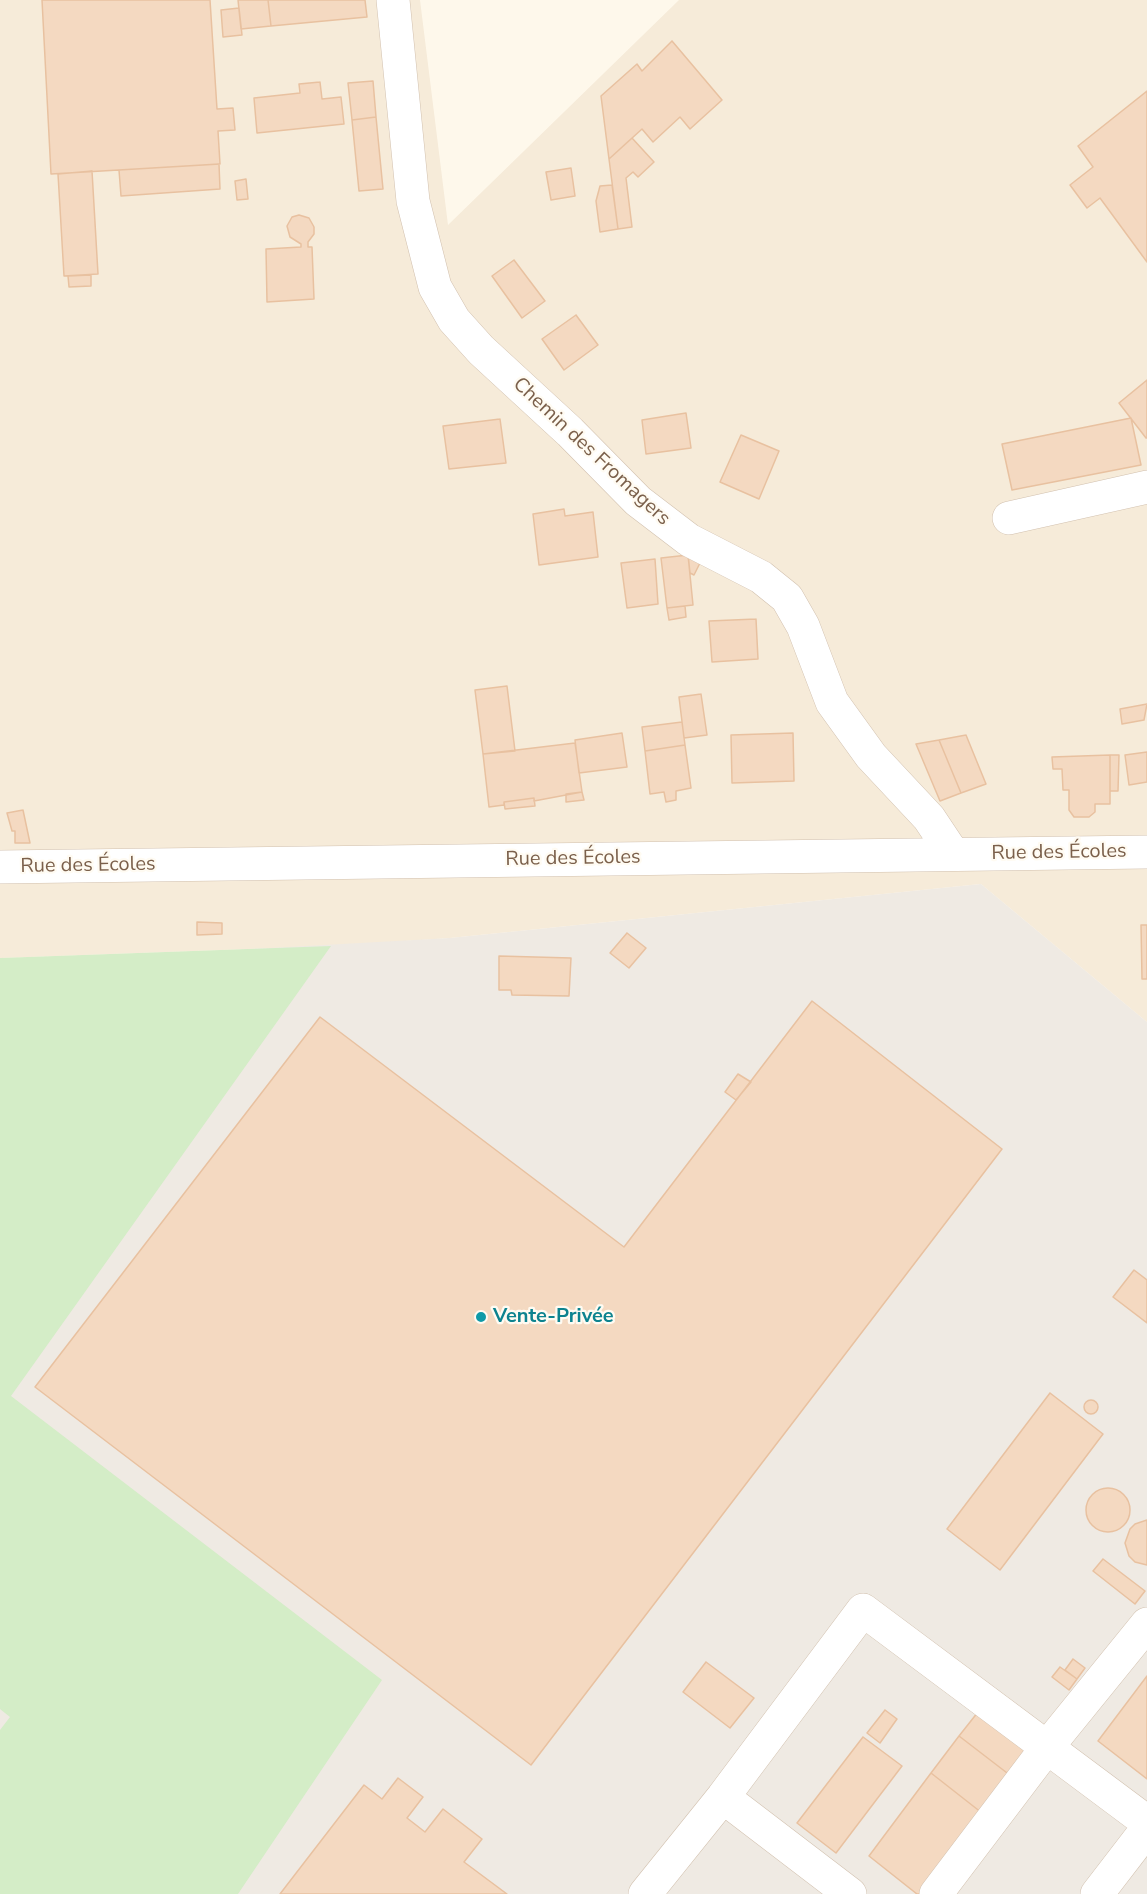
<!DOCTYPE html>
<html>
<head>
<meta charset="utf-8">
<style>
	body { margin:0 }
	canvas { display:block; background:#fef8eb }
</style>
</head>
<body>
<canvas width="1147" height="1894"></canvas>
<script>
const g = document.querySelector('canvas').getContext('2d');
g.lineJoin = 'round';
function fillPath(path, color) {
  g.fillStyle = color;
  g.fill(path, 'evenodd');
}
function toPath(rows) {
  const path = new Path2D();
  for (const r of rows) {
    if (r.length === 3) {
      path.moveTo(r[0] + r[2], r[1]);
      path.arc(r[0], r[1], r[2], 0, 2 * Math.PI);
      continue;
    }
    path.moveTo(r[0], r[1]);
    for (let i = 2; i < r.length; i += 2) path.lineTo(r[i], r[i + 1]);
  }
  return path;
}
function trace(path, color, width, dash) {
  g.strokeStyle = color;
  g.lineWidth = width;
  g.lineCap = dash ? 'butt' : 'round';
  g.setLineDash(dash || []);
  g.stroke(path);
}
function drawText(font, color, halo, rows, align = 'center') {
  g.font = font + ' "Nunito Sans",sans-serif';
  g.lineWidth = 4.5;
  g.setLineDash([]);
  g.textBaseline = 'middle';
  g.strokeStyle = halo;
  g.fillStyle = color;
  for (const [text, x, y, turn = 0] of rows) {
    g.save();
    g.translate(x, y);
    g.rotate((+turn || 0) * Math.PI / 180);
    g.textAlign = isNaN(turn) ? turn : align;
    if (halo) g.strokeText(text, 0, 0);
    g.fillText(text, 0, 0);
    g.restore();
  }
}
const residential = toPath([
	[0,0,420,0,448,225,679,0,1147,0,1147,1022,981,884,450,938,331,946,0,958]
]);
const industrial = toPath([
	[981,884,1147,1022,1147,1894,0,1894,0,963,450,938]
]);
const green = toPath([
	[331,946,11,1396,382,1680,238,1894,0,1894,0,1730,10,1717,0,1709,0,958]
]);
const building = toPath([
	[42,0,210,0,217,109,233,108,235,130,218,131,220,164,51,174,42,0],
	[238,0,268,0,271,26,241,29,238,0],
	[268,0,365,0,367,17,271,26,268,0],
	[239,8,242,35,223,37,221,10,239,8],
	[672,41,722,100,690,129,680,117,653,142,642,129,609,159,601,96,637,64,642,71,672,41],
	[373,81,376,117,352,120,348,83,373,81],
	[320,82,322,99,341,97,344,124,257,133,254,98,300,93,299,84,320,82],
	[1147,91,1147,262,1100,198,1087,208,1070,185,1093,167,1078,146,1147,91],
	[376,117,383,189,359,191,352,120,376,117],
	[632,138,654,162,638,177,633,172,626,178,632,227,618,229,609,159,632,138],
	[219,164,220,189,121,196,119,170,219,164],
	[571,168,575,196,551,200,546,172,571,168],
	[92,171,98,274,64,276,58,174,92,171],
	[246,179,248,199,237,200,235,181,246,179],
	[612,185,618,229,600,232,596,201,600,186,612,185],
	[299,215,309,218,314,227,314,234,308,242,308,247,312,247,314,299,267,302,266,249,301,247,301,244,290,237,287,226,292,217,299,215],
	[514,260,545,301,522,318,492,276,514,260],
	[91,275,91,286,69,287,68,276,91,275],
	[576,315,598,345,564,370,542,339,576,315],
	[1147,380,1147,438,1146,438,1119,403,1147,380],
	[686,413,691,448,646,454,642,420,686,413],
	[1131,418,1141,465,1012,490,1002,444,1131,418],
	[500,419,506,463,449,469,443,426,500,419],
	[741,435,779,451,759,499,720,482,741,435],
	[564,509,565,516,593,512,598,557,539,565,533,514,564,509],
	[688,554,701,561,694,575,690,573,688,554],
	[688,555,693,605,667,608,661,558,688,555],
	[655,559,658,604,627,608,621,563,655,559],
	[685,606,686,617,669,620,667,608,685,606],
	[756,619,758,659,712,662,709,621,756,619],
	[507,686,515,751,483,754,475,690,507,686],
	[701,694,707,735,684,738,679,697,701,694],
	[1147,704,1144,720,1122,724,1120,709,1147,704],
	[682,722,685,745,645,751,642,727,682,722],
	[622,733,627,767,579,773,575,740,622,733],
	[793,733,794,781,732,783,731,735,793,733],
	[966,735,986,784,961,793,939,740,966,735],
	[939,740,961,793,940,801,916,744,939,740],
	[575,743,582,792,534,801,534,798,504,802,504,805,489,807,483,754,575,743],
	[685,745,691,788,676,791,676,800,666,802,664,792,650,794,645,751,685,745],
	[1147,752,1147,782,1129,785,1125,755,1147,752],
	[1110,755,1110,804,1095,804,1095,812,1089,817,1074,817,1069,810,1069,790,1063,790,1062,769,1053,769,1052,757,1110,755],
	[1110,755,1119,755,1118,791,1110,791,1110,755],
	[582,792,584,800,566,802,566,794,582,792],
	[534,798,535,806,505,809,504,802,534,798],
	[23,810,30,843,15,843,15,831,12,831,7,813,23,810],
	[197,922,222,923,222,934,197,935,197,922],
	[1141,925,1147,925,1147,979,1142,979,1141,925],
	[627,933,646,948,629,968,610,953,627,933],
	[499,956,571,958,569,996,512,995,511,990,499,990,499,956],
	[812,1001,1002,1149,531,1765,35,1387,320,1017,624,1247,812,1001],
	[738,1074,751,1082,736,1100,725,1092,738,1074],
	[1134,1270,1147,1280,1147,1323,1113,1297,1134,1270],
	[1050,1393,1103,1434,1000,1570,947,1529,1050,1393],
	[1091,1407,7],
	[1108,1510,22],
	[1147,1520,1147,1565,1135,1562,1129,1556,1125,1543,1130,1529,1135,1524,1147,1520],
	[1103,1559,1145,1591,1135,1604,1093,1571,1103,1559],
	[1073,1659,1085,1668,1077,1679,1065,1670,1073,1659],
	[706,1662,754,1698,730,1728,683,1692,706,1662],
	[1060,1667,1077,1679,1069,1690,1052,1677,1060,1667],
	[1147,1676,1147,1779,1098,1741,1147,1676],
	[885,1710,897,1719,880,1743,867,1733,885,1710],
	[978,1712,1029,1751,1011,1776,959,1736,978,1712],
	[959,1736,1011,1776,982,1813,931,1773,959,1736],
	[863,1737,902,1766,836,1853,797,1823,863,1737],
	[931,1773,982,1813,921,1894,917,1894,869,1856,931,1773],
	[398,1778,423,1797,407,1818,425,1832,443,1809,482,1839,464,1862,507,1894,280,1894,364,1785,382,1799,398,1778]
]);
const minor = toPath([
	[393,0,413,201,435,287,454,320,481,350,570,432,638,501,689,540,761,577,787,598,803,626,832,702,871,756,929,818,953,854],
	[1009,518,1147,487],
	[0,867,1147,852],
	[723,1797,850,1894],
	[645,1894,723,1797,863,1610,1147,1822],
	[936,1894,1048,1746,1147,1624],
	[1097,1894,1147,1829]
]);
const markers = [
	[481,1317,6,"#0f9aa8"]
];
const streetNames = [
	["Chemin des Fromagers",591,452,43],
	["Rue des Écoles",1059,853,-1],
	["Rue des Écoles",573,859,-1],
	["Rue des Écoles",88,866,-1]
];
const cultureNames = [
	["Vente-Privée",493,1317]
];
fillPath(residential, '#f6ebd9');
fillPath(industrial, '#efeae3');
fillPath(green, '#d4edc7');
fillPath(building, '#f4d9c1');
trace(building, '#e8c1a0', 1.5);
trace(minor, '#d2c1af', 34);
trace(minor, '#fff', 33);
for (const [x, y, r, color] of markers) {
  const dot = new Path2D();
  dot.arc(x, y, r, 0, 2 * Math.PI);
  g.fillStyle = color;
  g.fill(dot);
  trace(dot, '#fffbf2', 2);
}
drawText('20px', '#7b604b', '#fffbf2', streetNames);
drawText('bold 20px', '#0d838f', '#fffbf2', cultureNames, 'left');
</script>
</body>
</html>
